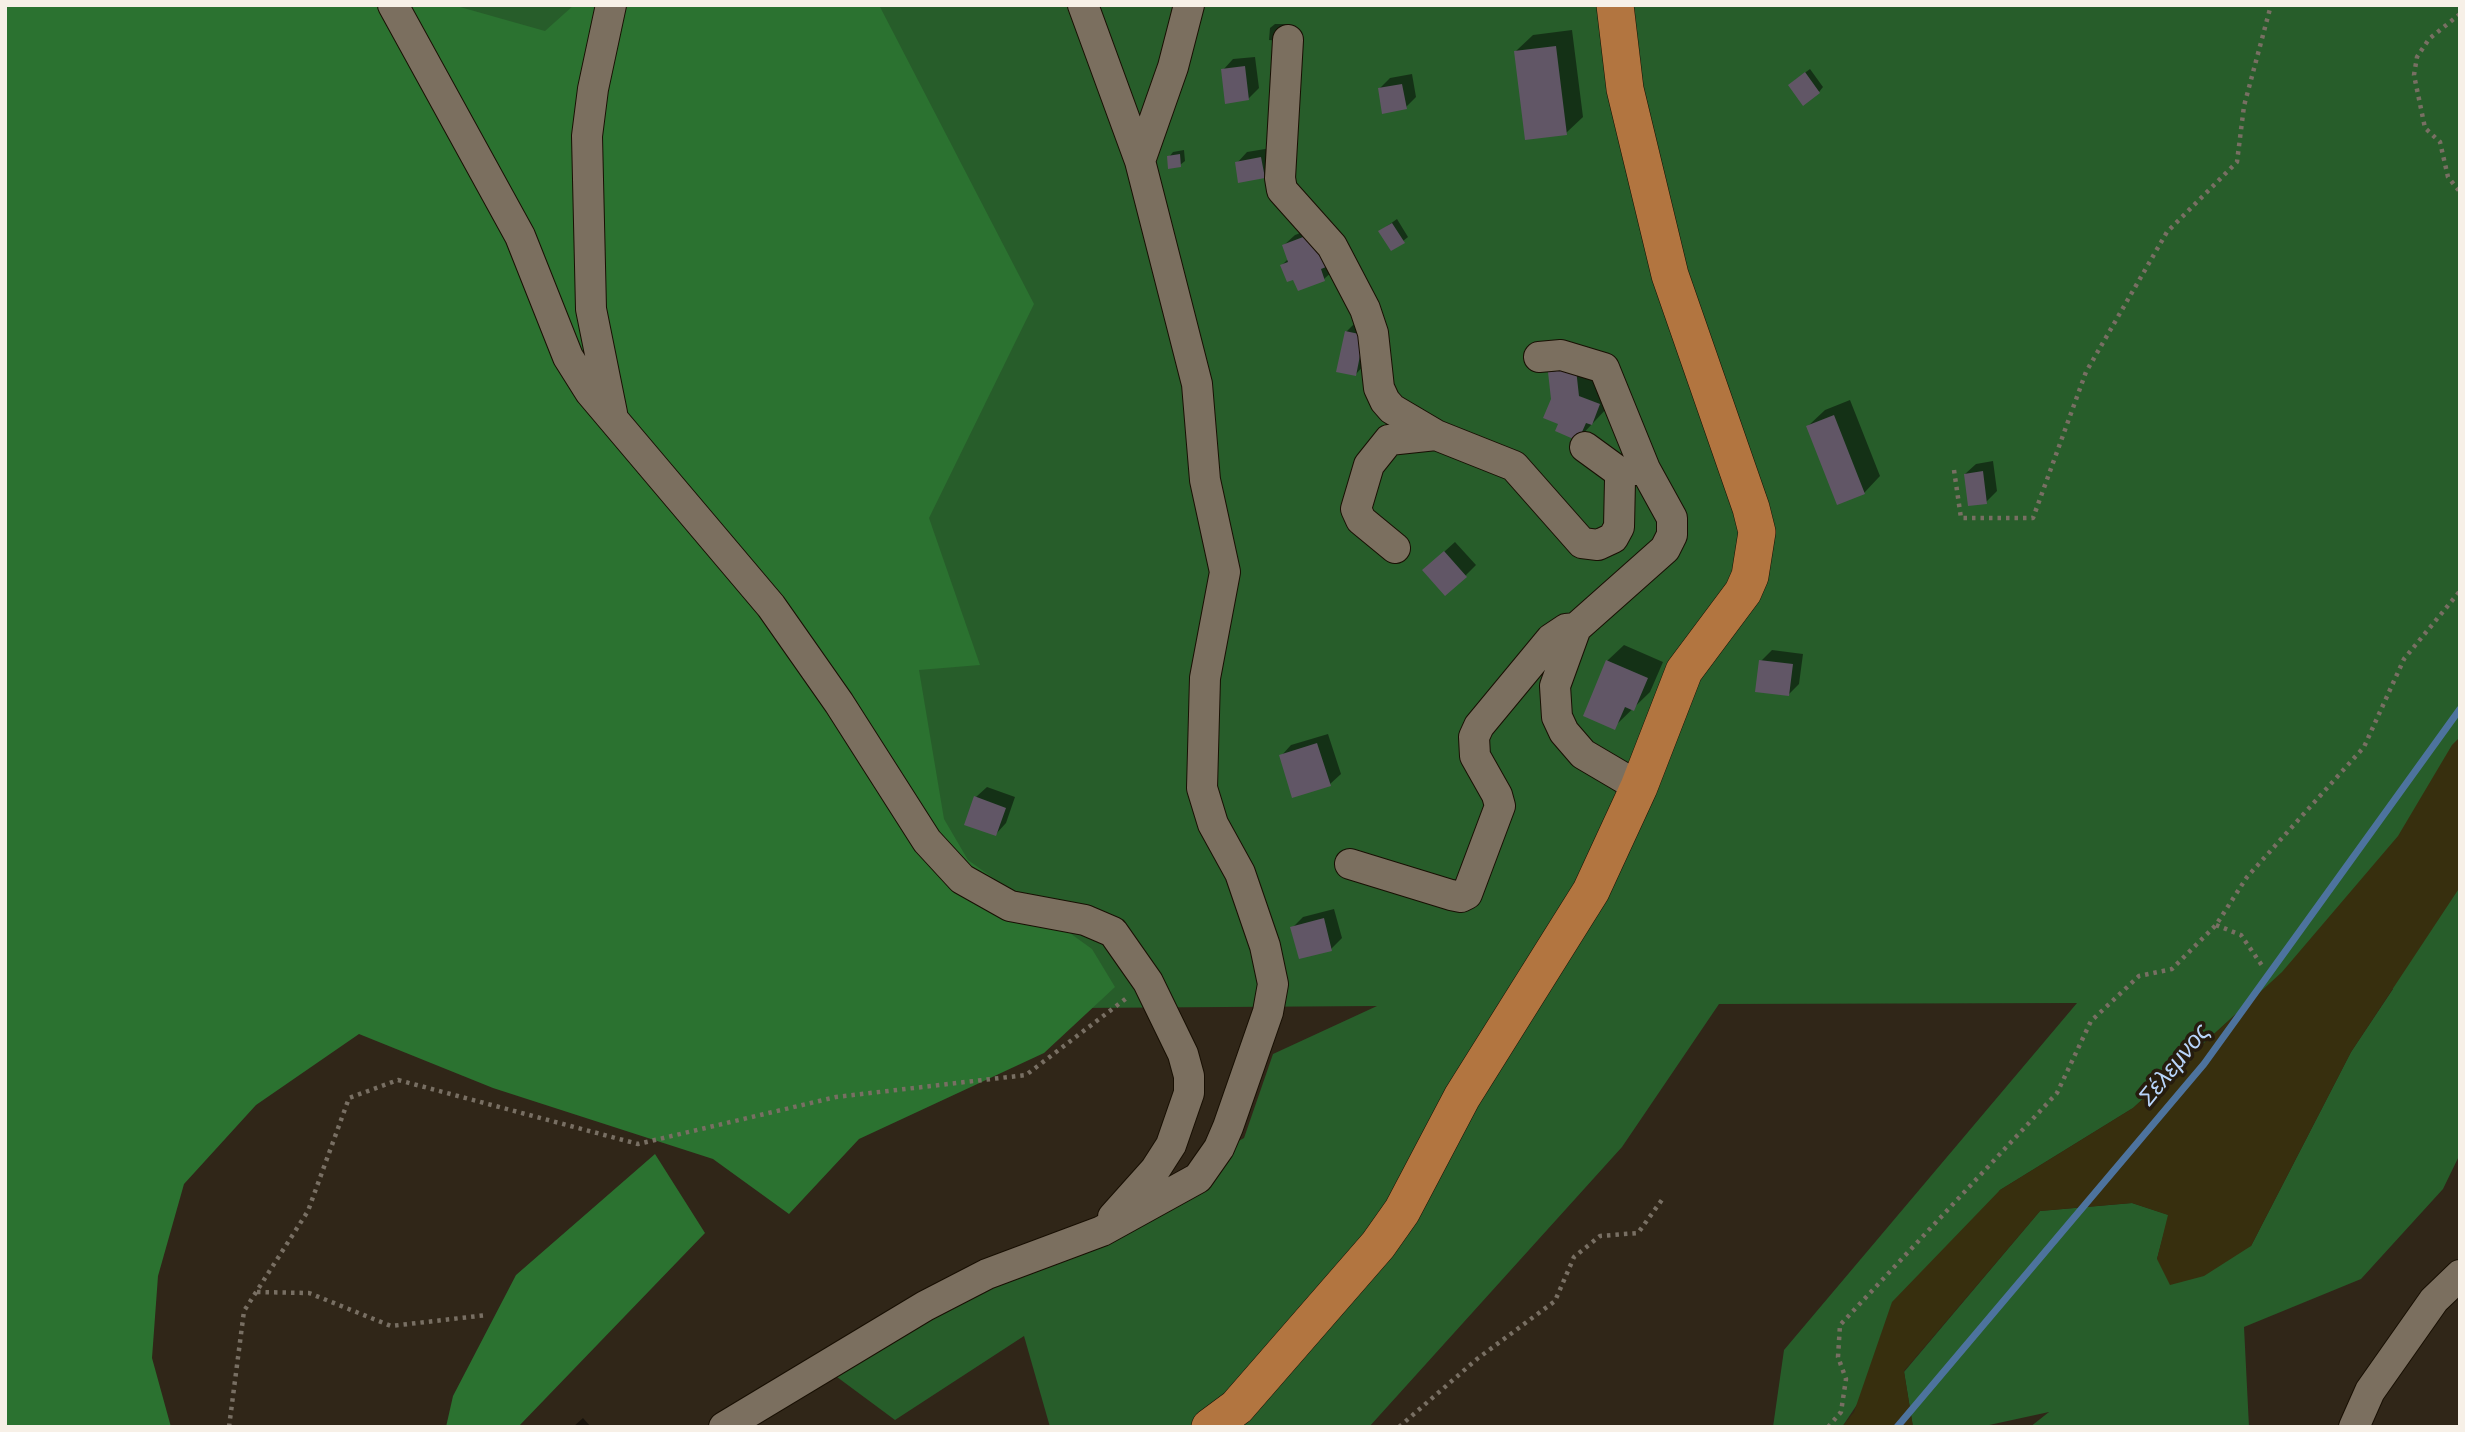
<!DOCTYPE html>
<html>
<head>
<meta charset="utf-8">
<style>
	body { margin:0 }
	#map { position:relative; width:2465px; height:1432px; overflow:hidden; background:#302618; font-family:Arial,sans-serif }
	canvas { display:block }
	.frame { position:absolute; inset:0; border:7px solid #f7f0e7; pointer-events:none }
</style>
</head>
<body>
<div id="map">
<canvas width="2465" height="1432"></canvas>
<div class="frame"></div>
</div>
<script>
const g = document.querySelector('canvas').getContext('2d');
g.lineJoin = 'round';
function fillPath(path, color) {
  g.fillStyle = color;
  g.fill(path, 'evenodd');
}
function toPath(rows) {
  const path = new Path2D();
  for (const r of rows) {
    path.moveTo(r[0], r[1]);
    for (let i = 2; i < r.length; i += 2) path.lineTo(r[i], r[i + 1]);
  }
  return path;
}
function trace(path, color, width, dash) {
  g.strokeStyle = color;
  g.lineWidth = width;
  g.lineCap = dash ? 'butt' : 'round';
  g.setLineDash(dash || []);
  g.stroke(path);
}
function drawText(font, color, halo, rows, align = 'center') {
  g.font = font + ' Arial,sans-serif';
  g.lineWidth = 7;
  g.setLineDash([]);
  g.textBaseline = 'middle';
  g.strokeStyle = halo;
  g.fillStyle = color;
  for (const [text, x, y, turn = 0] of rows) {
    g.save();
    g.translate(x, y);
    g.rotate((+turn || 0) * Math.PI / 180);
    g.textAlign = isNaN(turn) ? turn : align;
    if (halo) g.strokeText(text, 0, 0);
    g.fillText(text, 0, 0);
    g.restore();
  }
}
const green = toPath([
	[5,5,2460,5,2460,1154,2443,1189,2361,1279,2244,1327,2249,1427,2030,1427,2049,1412,1980,1427,1913,1427,1904,1372,2040,1211,2132,1203,2169,1215,2157,1259,2251,1246,2351,1052,2393,989,2250,1001,2133,1108,2000,1190,1842,1427,1773,1427,1784,1350,2077,1003,1719,1004,1622,1147,1369,1427,1050,1427,1024,1336,895,1420,810,1357,1090,1222,1244,1138,1273,1054,1377,1006,1077,1008]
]);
const forest = toPath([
	[5,5,453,5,545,31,574,5,879,5,1034,304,929,518,980,665,919,670,944,819,968,860,1092,949,1115,987,1044,1053,859,1139,789,1214,713,1159,493,1088,359,1034,256,1105,184,1184,158,1276,152,1358,171,1427,5,1427],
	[655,1154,705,1233,518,1427,446,1427,453,1396,516,1275]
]);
const sand = toPath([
	[2460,737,2460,887,2351,1052,2251,1246,2204,1276,2170,1285,2157,1259,2168,1215,2132,1203,2040,1211,1904,1371,1913,1427,1842,1427,1854,1412,1892,1302,2000,1190,2133,1108,2282,972,2398,836,2452,745]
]);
const shadow = toPath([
	[1275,24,1288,24,1287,36,1283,41,1269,40,1270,28],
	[1572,30,1583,117,1566,133,1516,51,1533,35],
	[1255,57,1259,88,1248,99,1223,70,1233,59],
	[1810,69,1823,87,1819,92,1795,80],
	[1412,74,1416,97,1406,107,1379,89,1390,78],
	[1271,148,1275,166,1264,177,1237,163,1247,152],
	[1184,150,1185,161,1180,165,1169,157,1173,152],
	[1397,219,1408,237,1403,241,1380,231],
	[1322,225,1335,269,1324,279,1294,278,1282,265,1289,258,1284,245,1295,235],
	[1357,321,1366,363,1356,374,1346,332],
	[1592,354,1608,407,1578,439,1560,423,1550,373,1566,357],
	[1850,400,1880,476,1864,493,1808,426,1825,410],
	[1993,461,1997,491,1986,502,1965,474,1976,464],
	[1455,542,1476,565,1465,576,1435,560],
	[1624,645,1663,662,1650,692,1614,727,1607,661],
	[1772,650,1803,654,1799,684,1788,695,1761,661],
	[1328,734,1341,774,1330,784,1281,756,1291,745],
	[987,787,1015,797,1006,823,996,834,976,797],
	[1334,909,1342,938,1331,949,1292,928,1303,917],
	[583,1418,591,1427,573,1427]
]);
const stream = toPath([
	[1897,1427,2204,1064,2460,709]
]);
const building = toPath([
	[1556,46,1567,135,1525,140,1514,51],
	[1245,66,1249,100,1225,104,1221,69],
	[1805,72,1820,93,1803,106,1788,85],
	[1402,84,1407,109,1382,114,1378,88],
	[1180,154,1181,167,1168,169,1167,156],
	[1261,157,1265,178,1238,183,1235,162],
	[1392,223,1405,243,1391,251,1378,231],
	[1311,234,1331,265,1321,269,1325,281,1298,291,1293,280,1287,282,1280,265,1288,262,1282,245],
	[1345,331,1364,335,1356,376,1336,372],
	[1576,369,1579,396,1600,404,1592,425,1586,423,1578,441,1555,431,1558,424,1543,418,1551,399,1548,372],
	[1834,415,1865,494,1837,505,1806,426],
	[1983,471,1987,504,1968,506,1964,474],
	[1444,551,1467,577,1445,596,1422,570],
	[1606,660,1648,678,1634,711,1625,707,1615,730,1583,716],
	[1759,660,1793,664,1789,696,1755,692],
	[1317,743,1331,786,1292,798,1279,755],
	[974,796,1006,808,996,836,964,825],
	[1324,918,1332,951,1299,959,1290,927]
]);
const path = toPath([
	[2460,14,2429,39,2417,57,2414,75,2425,128,2440,142,2448,177,2460,192],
	[1954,470,1961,518,2033,518,2086,372,2167,232,2237,162,2244,106,2271,5],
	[2216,925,2241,935,2263,967],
	[257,1292,309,1293,391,1326,487,1315],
	[229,1427,244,1311,308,1211,349,1098,398,1080,638,1144,836,1097,1026,1075,1128,997],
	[1399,1427,1477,1359,1555,1301,1574,1257,1600,1236,1638,1233,1664,1197],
	[1828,1427,1841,1412,1846,1379,1838,1357,1840,1325,2057,1093,2091,1021,2139,976,2172,969,2216,925,2247,877,2364,747,2404,659,2460,591]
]);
const minor = toPath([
	[393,5,520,236,568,357,590,392,771,606,839,703,927,841,962,879,1010,906,1085,920,1113,932,1148,982,1183,1054,1189,1076,1189,1093,1171,1145,1155,1170,1113,1217],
	[611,5,593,89,587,136,591,309,612,413],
	[1083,5,1140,161],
	[1288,40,1280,178,1282,190,1332,246,1365,309,1373,333,1379,388,1385,401,1392,409,1436,435,1514,466,1582,543,1598,545,1613,538,1619,527,1620,480,1622,474,1633,470,1645,469,1672,518,1672,535,1665,549,1576,628,1555,686,1557,717,1564,732,1583,754,1639,787],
	[1539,357,1561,355,1604,368,1645,469],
	[1585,447,1622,474],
	[1395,548,1361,520,1356,509,1369,465,1389,440,1436,435],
	[1350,864,1451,895,1461,897,1467,894,1500,806,1497,795,1475,756,1474,737,1479,726,1551,639,1566,629,1576,628],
	[724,1427,925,1306,987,1274,1102,1231,1198,1178,1219,1148,1228,1127,1268,1012,1273,984,1265,946,1240,873,1213,824,1202,788,1205,678,1225,572,1205,480,1197,384,1140,161,1173,67,1189,5],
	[2354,1427,2370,1391,2434,1300,2460,1275]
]);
const major = toPath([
	[1210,1427,1237,1407,1378,1245,1402,1211,1462,1097,1591,891,1639,787,1684,671,1743,592,1750,576,1757,532,1751,508,1670,275,1625,89,1615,5]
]);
const waterNames = [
	["Σέλεμνος",2175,1065,-51]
];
fillPath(green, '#275d2a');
fillPath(forest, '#2b7230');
fillPath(sand, '#372f0e');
fillPath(shadow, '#0007');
trace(stream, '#4d739e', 7);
fillPath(building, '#615666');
trace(minor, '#180f03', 32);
trace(major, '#180f03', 38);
trace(path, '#786f63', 4.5, [3.5, 5]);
trace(minor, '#7b6f5f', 30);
trace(major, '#b27540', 37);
drawText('italic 24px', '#b8d4fa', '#261c0e', waterNames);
</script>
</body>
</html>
